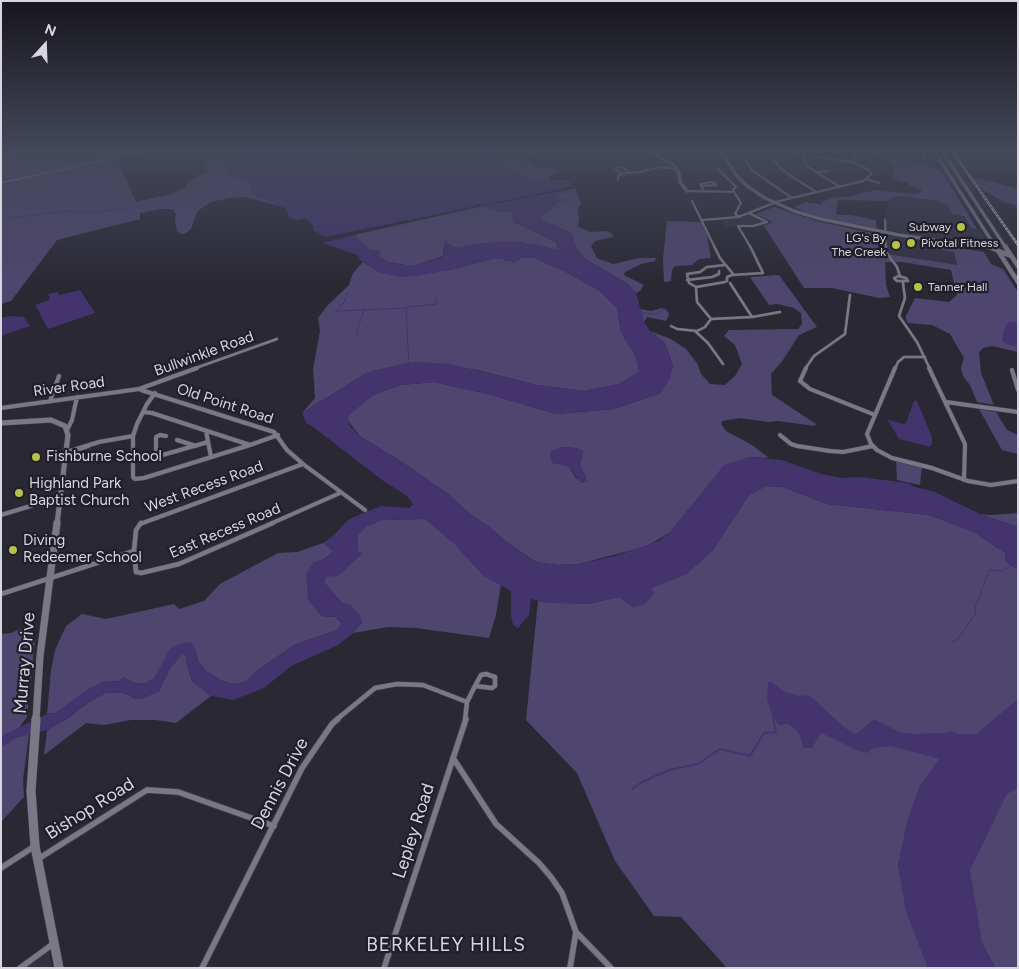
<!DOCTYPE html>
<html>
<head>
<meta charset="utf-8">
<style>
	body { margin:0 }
	#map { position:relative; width:1019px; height:969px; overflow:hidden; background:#2a2833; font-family:Figtree,sans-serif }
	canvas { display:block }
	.frame { position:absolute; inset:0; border:2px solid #d7d6de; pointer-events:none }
	.north { position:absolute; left:20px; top:20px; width:50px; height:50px; -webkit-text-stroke:4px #201e29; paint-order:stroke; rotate:20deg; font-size:14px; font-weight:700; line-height:20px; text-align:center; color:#d7d6de }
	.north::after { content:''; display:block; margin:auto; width:18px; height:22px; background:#d7d6de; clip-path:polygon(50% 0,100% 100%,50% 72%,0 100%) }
</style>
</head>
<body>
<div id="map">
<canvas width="1019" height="969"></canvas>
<div class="frame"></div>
<div class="north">N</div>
</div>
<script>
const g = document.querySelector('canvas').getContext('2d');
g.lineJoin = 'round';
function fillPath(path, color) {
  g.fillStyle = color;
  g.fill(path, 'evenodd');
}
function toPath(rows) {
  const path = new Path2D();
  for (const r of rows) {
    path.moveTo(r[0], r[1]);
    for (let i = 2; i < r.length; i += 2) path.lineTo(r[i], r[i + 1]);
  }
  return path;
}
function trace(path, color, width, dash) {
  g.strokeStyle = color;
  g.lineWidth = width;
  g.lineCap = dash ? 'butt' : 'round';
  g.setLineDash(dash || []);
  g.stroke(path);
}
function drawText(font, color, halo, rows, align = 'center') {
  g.font = font + ' Figtree,sans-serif';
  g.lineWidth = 4.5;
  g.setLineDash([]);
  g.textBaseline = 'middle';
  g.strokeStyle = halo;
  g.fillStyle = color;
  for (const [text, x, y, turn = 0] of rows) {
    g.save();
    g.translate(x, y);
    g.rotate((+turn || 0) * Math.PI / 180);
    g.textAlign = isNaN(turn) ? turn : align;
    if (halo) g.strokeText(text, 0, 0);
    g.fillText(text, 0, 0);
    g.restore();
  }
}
const built = toPath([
	[895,196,944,202,964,216,971,228,980,229,987,243,982,244,956,241,885,230,884,217,888,201],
	[751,212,773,222,764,226,726,226,723,225,720,218,734,218],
	[891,236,930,243,931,248,954,252,957,266,889,254,887,237],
	[48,948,52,968,20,968]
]);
const green = toPath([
	[14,151,146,151,1,183,1,162],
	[199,151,243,151,233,160,229,169,231,176,241,179,249,184,253,194,286,208,246,197,229,198,211,202,202,208,197,212,191,229,186,233,182,234,177,231,175,221,176,214,173,209,162,209,140,213,140,219,57,240,11,301,1,304,1,184,117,159,136,202,171,194,185,188,188,182,208,171,206,161,198,153],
	[335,151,472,151,477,157,409,165,375,161,358,163,351,162,345,158,348,153],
	[485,151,516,153,543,151,538,155,526,158,526,160,535,167,547,167,560,171,550,175,549,180,522,177,497,166],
	[868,151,886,151,895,156,941,170,977,229,971,228,964,216,952,214,948,205,938,201,900,196,895,196,888,201,838,200,836,213,839,215,852,215,876,220,877,229,822,219,794,207,805,202,823,205,822,202,832,198,850,196,876,190,914,194,922,192,920,189,909,185,908,181,904,183,893,179,892,172,895,170,891,164],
	[978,178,1018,189,1018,206,1004,202,980,188,973,179],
	[575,188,581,203,578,209,579,221,577,226,590,232,606,231,612,234,613,237,595,241,591,246,597,258,613,264,639,258,656,258,655,261,641,264,625,272,624,275,644,285,640,291,636,293,628,284,584,258,576,247,572,234,541,220,541,216,561,200,556,200,557,194],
	[483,206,497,211,512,212,529,229,556,242,558,250,520,242,474,244,458,248,453,247,445,240,443,256,416,265,405,265,389,262,377,255,381,251,370,250,354,235],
	[774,207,817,221,880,235,878,248,881,253,957,265,954,252,937,249,938,245,984,252,991,264,1003,269,1018,292,1018,352,992,346,983,348,979,352,981,373,994,405,977,402,970,385,963,376,961,368,964,358,950,334,932,325,908,323,906,319,906,316,915,298,949,302,957,295,951,270,902,262,885,262,886,285,890,297,879,298,832,288,804,288,764,226,773,222,756,214],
	[667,221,701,222,707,235,711,258,699,259,692,265,675,266,672,270,671,281,664,282,663,259],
	[521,258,535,258,564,271,600,291,617,308,621,332,636,357,639,372,619,384,584,391,536,385,477,370,419,362,409,363,373,371,363,375,302,413,315,398,313,369,320,331,318,318,327,306,349,285,353,273,363,262,381,273,449,270,492,259,502,259,507,261],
	[779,275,817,327,799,335,783,360,771,374,772,395,816,424,815,426,778,421,768,422,740,418,722,421,721,424,726,431,752,445,769,458,749,457,680,521,669,533,647,546,579,564,557,565,536,562,507,542,489,527,469,513,447,493,399,460,361,437,348,421,348,415,373,395,401,385,434,382,492,395,556,414,614,409,661,393,673,366,665,343,650,331,671,339,686,349,697,363,701,374,710,384,725,385,735,376,742,364,735,345,724,336,729,330,798,329,802,324,801,313,794,308,777,304,769,305,750,277],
	[562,447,576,448,583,451,580,465,586,478,583,483,576,478,569,467],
	[662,308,667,310,669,315,666,321,647,317,644,322,640,309,651,311],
	[979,409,996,412,1007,430,1018,435,1018,454,1002,450],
	[896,459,922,466,920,485,897,480],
	[766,486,783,487,827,504,929,515,974,532,1005,553,1006,562,1018,570,1017,702,1012,710,921,784,908,819,898,866,928,968,727,968,681,917,654,916,615,861,577,773,526,720,538,601,587,604,619,597,633,607,651,588,686,574,712,551,749,495],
	[1018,513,1018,527,980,514,990,515],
	[425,519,454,543,484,576,501,584,496,615,489,638,416,628,388,627,353,633,362,622,351,606,341,602,324,582,327,576,361,553,358,551,358,535,365,527,381,520],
	[323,543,334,551,324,559,313,563,321,616,335,617,342,623,337,630,294,645,258,670,245,682,234,684,222,681,206,671,198,661,195,649,191,643,161,667,155,678,146,683,135,683,123,677,119,681,103,682,55,713,47,714,51,670,55,650,66,626,82,614,106,619,174,604,179,609,204,601,220,584,278,553,297,552],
	[23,628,29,628,35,639,27,717,18,729,18,737,29,734,23,780,24,797,1,822,1,634,11,633],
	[182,653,186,655,187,666,192,681,211,696,176,723,155,720,131,720,104,725,86,723,44,755,47,730,67,719,90,701,106,693,123,693,136,699,159,691,169,670],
	[1018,753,1018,968,972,968,949,827]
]);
const water = toPath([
	[243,151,345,151,348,152,351,160,357,163,392,162,422,164,474,159,477,157,472,151,485,151,495,164,511,172,542,180,567,180,574,186,484,205,478,204,472,207,325,237,313,230,313,225,305,218,297,220,289,217,286,208,253,194,249,184,241,179,231,177,229,169,233,160],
	[575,188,557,194,556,200,566,198,564,201,556,203,541,216,541,219,572,233,576,247,584,258,628,284,636,293,644,322,650,331,665,343,673,366,670,378,661,393,614,409,556,414,492,395,434,382,401,385,373,395,348,416,349,425,361,437,399,460,447,493,469,513,489,527,507,542,536,562,557,565,579,564,615,556,659,541,669,533,724,465,749,457,782,460,821,474,843,478,860,477,908,483,915,487,935,492,980,514,1018,527,1018,570,1006,562,1005,553,974,532,929,515,827,504,783,487,766,486,749,495,712,551,686,574,652,588,654,594,644,605,633,607,619,597,587,604,548,603,531,599,529,615,518,628,513,625,511,616,511,591,484,576,454,543,425,519,381,520,365,527,358,535,358,551,362,554,337,577,327,576,324,582,341,602,351,606,360,615,362,622,353,633,338,645,291,666,264,688,233,700,211,696,192,681,187,666,186,655,182,654,169,670,159,691,145,698,136,699,123,693,106,693,90,701,67,719,47,730,18,737,3,746,1,736,47,714,55,713,88,689,103,682,119,681,123,677,135,683,146,683,154,678,170,649,182,643,191,642,195,649,198,661,206,671,222,681,234,684,245,682,258,670,294,645,337,630,342,622,335,617,321,616,308,600,306,574,313,563,324,559,333,551,323,543,333,536,348,520,361,514,381,506,410,508,413,504,407,496,382,480,312,426,306,423,302,413,363,375,373,371,402,364,419,362,450,364,536,385,584,391,619,384,639,372,636,357,621,332,617,308,600,291,564,271,535,258,521,258,520,260,514,263,502,259,492,259,449,270,416,276,400,277,381,273,360,260,358,255,322,243,354,235,370,250,381,251,378,255,389,262,405,265,416,265,443,257,445,240,453,247,458,248,474,244,504,241,535,244,558,250,556,242,551,239,513,222,512,212,497,211,483,206],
	[80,290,95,313,48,329,35,305,47,301,50,298,48,294,57,292,59,295],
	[10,316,24,317,30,326,1,336,1,318],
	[1009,321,1018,323,1018,348,1003,342,1002,339,1004,329],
	[914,401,917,401,932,437,932,443,930,447,899,439,887,419,903,424,906,423],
	[562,447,576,448,583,451,580,465,587,481,580,482,569,467,552,463,550,455,551,451],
	[768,682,771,682,785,692,800,696,809,695,844,727,854,734,859,732,874,719,899,732,912,734,943,733,951,731,959,734,976,734,1018,699,1018,788,1007,794,970,870,982,942,996,968,928,968,906,912,898,866,908,819,921,784,939,759,891,746,873,748,867,753,859,751,821,733,812,748,804,748,799,734,794,728,788,724,778,725,772,714,767,700]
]);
const streamFar1 = toPath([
	[878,151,908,167,939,174,931,176,933,178,949,181],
	[977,183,989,186,1018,201],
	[10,218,68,211,93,212,127,209,144,204],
	[348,292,344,302,336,311,406,308,409,363],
	[407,307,437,304,436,298],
	[641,313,657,314,664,309],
	[356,334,364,310],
	[951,642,957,640,976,613,975,608,989,570,1000,571,1011,566],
	[772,714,773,720]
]);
const stream = toPath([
	[632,789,642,782,669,770,698,764,720,749,750,756,764,733,776,732,773,719]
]);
const streetFar4 = toPath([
	[739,151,753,171,792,198],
	[767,151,782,170,816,192],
	[922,151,924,158],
	[805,154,804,161,807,166,840,187],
	[1,162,14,151],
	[850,162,856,155],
	[717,168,736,187,733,190,741,203,735,214,739,216],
	[816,172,830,171],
	[621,174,615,168,622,167,629,172],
	[867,179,879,183],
	[618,180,618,176,625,173,640,172,659,167,677,169],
	[713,182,716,185,701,186,700,184,713,182],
	[1,183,146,151],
	[701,186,704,192],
	[687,191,734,192],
	[692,201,715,248],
	[749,213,767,222,753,226,738,226,751,248],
	[703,220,738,217,779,201,863,181,872,174,869,170,855,163,787,151],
	[885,220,886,248]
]);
const streetFar3 = toPath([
	[714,246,720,258,734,275],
	[886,246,886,252,897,267,900,276],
	[898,276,906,278,908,281,897,281,894,278,898,276],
	[687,280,712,277,719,274,719,271],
	[727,281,727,277,732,275,763,273,750,246],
	[903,283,905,298,899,316,917,342,930,369],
	[696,287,689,283,687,274,700,272,707,267,725,265],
	[752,317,780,312],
	[711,319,752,317,730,283],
	[711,319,697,302,696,287,725,282],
	[671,326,677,329,697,331,705,327,711,319],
	[695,331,708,343,723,364],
	[193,369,277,339],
	[805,369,814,356,845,334,850,295],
	[895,369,898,362,904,357,925,357]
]);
const streetFar2 = toPath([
	[806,368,800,381,810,389,875,415],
	[895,368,867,434,871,444,877,450,892,458,932,468,968,481,991,485,1018,481],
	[929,368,965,444,964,480],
	[1012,370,1018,390],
	[141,390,274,432,287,450,303,464,365,510],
	[50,401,59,376],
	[946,402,1018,412],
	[1,408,139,389,197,368],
	[143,412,152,413,250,445,144,478,135,479,133,477,133,436,137,424,147,404,155,393],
	[67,430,72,420,77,397],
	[206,431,211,457],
	[780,435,791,444,797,446,830,451,843,452,873,446],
	[166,436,160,435,156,437,156,453,159,456,208,442],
	[177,440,196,446],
	[250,445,278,435],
	[67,452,99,442,133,436],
	[71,452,88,446],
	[1,515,60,497],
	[140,524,303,464],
	[270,524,340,493]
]);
const streetFar1 = toPath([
	[141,523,136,530,134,551,136,572,141,573,179,564,273,523],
	[1,594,134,551],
	[486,674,495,677,495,686,492,688,475,686,481,675,486,674],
	[467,702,475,686],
	[336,720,375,688,397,684,423,685,467,702],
	[465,720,467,702]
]);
const street = toPath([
	[453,758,496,824,539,863,551,877,562,893,576,932,611,968],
	[38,859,147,790,178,792,274,826],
	[1,868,35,846],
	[20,968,53,944],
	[202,968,302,768,332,724,338,719],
	[384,968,466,719],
	[570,968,576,932]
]);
const secondaryFar4 = toPath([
	[649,151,674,165,679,173,680,182,687,191],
	[721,151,736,175,747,186,765,198,794,211,821,219,899,235,993,248],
	[934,151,996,248],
	[942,151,1006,248]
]);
const secondaryFar3 = toPath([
	[987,246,1011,256],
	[995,246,1018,282],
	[1005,246,1018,266]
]);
const secondaryFar2 = toPath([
	[1,423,51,420,65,426,68,435,57,524]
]);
const secondaryFar1 = toPath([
	[36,720,40,656,57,523]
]);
const secondary = toPath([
	[36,719,31,791,35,846,59,968]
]);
const rail = toPath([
	[952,151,1018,245],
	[1,156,7,151]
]);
const markers = [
	[961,227,5,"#b8c147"],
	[911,243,5,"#b8c147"],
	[896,245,5,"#b8c147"],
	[918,287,5,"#b8c147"],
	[36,457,5,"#b8c147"],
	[19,493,5,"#b8c147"],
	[13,550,5,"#b8c147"]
];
const farPoinames = [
	["Subway",951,227],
	["LG's By",886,238],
	["The Creek",886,252],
	["Pivotal Fitness",921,243,"left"],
	["Tanner Hall",928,287,"left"]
];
const streetNames = [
	["Bullwinkle Road",204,354,-20],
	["River Road",69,387,-8],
	["Old Point Road",225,404,18],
	["West Recess Road",204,487,-20],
	["East Recess Road",225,531,-23]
];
const poiNames = [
	["Fishburne School",46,457],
	["Highland Park",29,484],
	["Baptist Church",29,501],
	["Diving",23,541],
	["Redeemer School",23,558]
];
const nearStreetnames = [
	["Murray Drive",25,663,-85],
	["Dennis Drive",280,784,-62],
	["Bishop Road",90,809,-32],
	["Lepley Road",414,831,-72]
];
const nearNeighbourhoodnames = [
	["BERKELEY HILLS",446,945]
];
fillPath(built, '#333042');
fillPath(green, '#4f466f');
fillPath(water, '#43346e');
trace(streamFar1, '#43346e', 1);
trace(stream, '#43346e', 2);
trace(streetFar4, '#45434e', 2.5);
trace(streetFar3, '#45434e', 3);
trace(streetFar2, '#45434e', 5);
trace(streetFar1, '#45434e', 5.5);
trace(street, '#45434e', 7);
trace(secondaryFar4, '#45434e', 4);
trace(secondaryFar3, '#45434e', 5);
trace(secondaryFar2, '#45434e', 6);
trace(secondaryFar1, '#45434e', 8);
trace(secondary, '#45434e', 10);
trace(streetFar4, '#7a7886', 2);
trace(streetFar3, '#7a7886', 2.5);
trace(streetFar2, '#7a7886', 4);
trace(streetFar1, '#7a7886', 4.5);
trace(street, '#7a7886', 5.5);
trace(secondaryFar4, '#7a7886', 3);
trace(secondaryFar3, '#7a7886', 4.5);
trace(secondaryFar2, '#7a7886', 5);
trace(secondaryFar1, '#7a7886', 7);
trace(secondary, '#7a7886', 9);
trace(rail, '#b6b4bd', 2.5);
trace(rail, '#201e29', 1, [2]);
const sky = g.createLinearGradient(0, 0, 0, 287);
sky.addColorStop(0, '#17161c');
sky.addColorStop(0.53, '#44485b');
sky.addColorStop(1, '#44485b00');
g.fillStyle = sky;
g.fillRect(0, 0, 1019, 287);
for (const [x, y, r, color] of markers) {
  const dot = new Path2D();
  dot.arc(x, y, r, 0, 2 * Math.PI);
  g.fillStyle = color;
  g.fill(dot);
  trace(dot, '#201e29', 2);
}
drawText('12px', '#d7d6de', '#201e29', farPoinames, 'right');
drawText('15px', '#d7d6de', '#201e29', streetNames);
drawText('15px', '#d7d6de', '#201e29', poiNames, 'left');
drawText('18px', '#d7d6de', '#201e29', nearStreetnames);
g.letterSpacing = '1px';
drawText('19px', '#d7d6de', '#201e29', nearNeighbourhoodnames);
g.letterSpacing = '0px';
</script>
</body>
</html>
